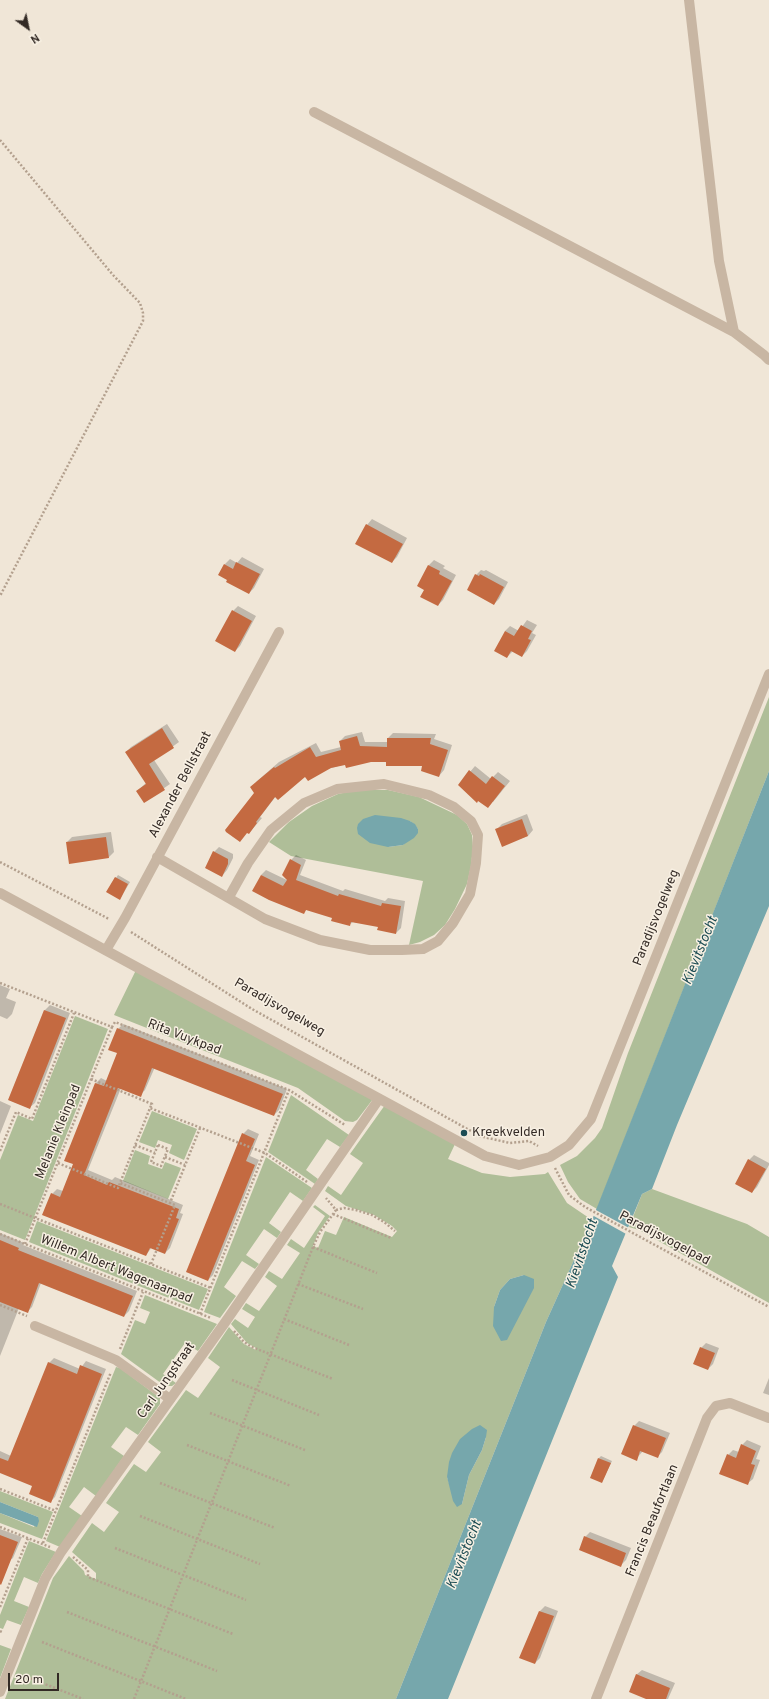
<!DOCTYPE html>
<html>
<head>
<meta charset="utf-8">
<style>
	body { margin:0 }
	#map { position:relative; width:769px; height:1699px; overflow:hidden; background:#f0e6d7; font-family:Overpass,sans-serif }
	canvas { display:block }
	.north { position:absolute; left:8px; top:8px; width:40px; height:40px; -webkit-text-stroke:3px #f8f0e3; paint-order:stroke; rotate:147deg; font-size:11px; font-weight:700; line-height:16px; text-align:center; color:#332a25 }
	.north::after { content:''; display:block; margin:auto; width:14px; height:18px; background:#332a25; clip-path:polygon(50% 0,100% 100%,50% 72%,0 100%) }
	.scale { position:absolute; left:8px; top:1673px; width:51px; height:18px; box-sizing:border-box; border:2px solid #332a25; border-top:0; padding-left:5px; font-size:12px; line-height:14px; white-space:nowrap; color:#332a25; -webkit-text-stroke:3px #f8f0e3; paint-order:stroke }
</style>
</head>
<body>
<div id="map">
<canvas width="769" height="1699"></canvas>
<div class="north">N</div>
<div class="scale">20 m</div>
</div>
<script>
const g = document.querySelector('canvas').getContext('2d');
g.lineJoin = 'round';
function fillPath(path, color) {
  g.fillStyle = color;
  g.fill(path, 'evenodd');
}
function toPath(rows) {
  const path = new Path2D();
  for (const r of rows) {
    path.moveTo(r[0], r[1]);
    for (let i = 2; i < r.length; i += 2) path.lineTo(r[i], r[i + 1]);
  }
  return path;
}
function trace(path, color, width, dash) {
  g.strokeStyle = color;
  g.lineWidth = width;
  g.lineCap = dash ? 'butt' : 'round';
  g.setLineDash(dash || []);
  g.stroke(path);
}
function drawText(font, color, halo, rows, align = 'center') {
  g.font = font + ' Overpass,sans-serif';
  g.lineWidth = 3;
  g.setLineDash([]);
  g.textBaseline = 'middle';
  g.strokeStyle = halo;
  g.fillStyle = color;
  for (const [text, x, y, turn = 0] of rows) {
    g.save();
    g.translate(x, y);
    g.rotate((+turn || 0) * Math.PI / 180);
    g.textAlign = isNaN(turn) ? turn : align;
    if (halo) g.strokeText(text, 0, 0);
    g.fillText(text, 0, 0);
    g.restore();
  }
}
const green = toPath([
	[769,697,769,771,597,1209,580,1199,568,1182,560,1165,577,1156,595,1138,602,1128,628,1053],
	[357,790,388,790,419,797,457,815,467,824,472,835,473,847,471,866,467,884,455,909,445,925,434,935,420,942,409,945,423,881,291,856,269,842,289,822,312,806,338,794],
	[410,821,414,824,418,829,403,845,388,847],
	[136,970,373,1099,357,1120,353,1122,345,1121,298,1088,114,1015],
	[75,1016,108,1029,25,1240,0,1230,0,1160,18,1115,33,1121],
	[291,1095,349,1135,340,1147,327,1139,306,1170,318,1179,315,1184,268,1152],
	[385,1105,455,1144,448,1159,482,1173,510,1177,545,1174,548,1172,567,1203,592,1220,546,1322,396,1699,5,1699,53,1578,69,1556,84,1571,85,1575,96,1579,96,1573,72,1552,92,1523,104,1532,119,1512,106,1503,134,1464,146,1472,161,1452,148,1442,186,1390,198,1398,220,1367,208,1358,229,1327,244,1344,256,1350,256,1348,247,1343,231,1324,235,1319,248,1328,255,1317,242,1309,246,1303,259,1311,277,1286,265,1277,269,1271,282,1279,300,1253,287,1245,291,1239,304,1248,325,1216,313,1207,315,1205,330,1216,318,1233,313,1246,318,1248,325,1231,336,1235,344,1217,392,1237,397,1231,392,1226,374,1215,346,1206,325,1191,328,1186,341,1195,363,1163,350,1154],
	[524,1275,494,1307,500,1290,510,1279],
	[486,1437,482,1450,469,1475,462,1504,451,1489,447,1477],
	[152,1111,197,1129,184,1160,169,1153,172,1145,158,1140,155,1148,139,1142],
	[135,1150,150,1156,148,1164,162,1169,165,1162,181,1168,168,1199,123,1181],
	[266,1157,312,1188,303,1201,290,1192,269,1223,281,1232,277,1238,264,1229,246,1255,259,1264,255,1269,242,1261,224,1287,236,1296,220,1318,204,1312],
	[652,1189,747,1224,769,1237,769,1303,639,1230,629,1227,642,1194],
	[37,1221,208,1289,199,1310,29,1242],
	[145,1295,217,1324,198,1351,185,1343,163,1374,176,1383,172,1386,165,1386,121,1354,135,1320,145,1324,150,1312,140,1308],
	[116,1367,120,1368,160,1398,160,1404,138,1435,126,1427,111,1447,124,1456,96,1496,84,1487,69,1507,82,1516,60,1547,46,1541],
	[0,1491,53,1512,42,1539,0,1523,0,1513,34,1527,38,1517,0,1502],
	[29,1541,56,1552,42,1574,38,1583,24,1577,14,1601,29,1607,21,1625,7,1620,3,1629,0,1628,0,1615],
	[0,1645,11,1649,0,1678]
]);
const water = toPath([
	[769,771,769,906,677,1125,652,1189,642,1194,612,1266,618,1277,448,1699,396,1699,546,1322,592,1220],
	[375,815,401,818,410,821,415,824,418,829,418,833,414,838,403,845,388,847,370,843,358,834,357,828,358,824,363,819],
	[524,1275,534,1279,534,1288,507,1340,501,1341,493,1326,494,1307,500,1290,510,1279],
	[480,1425,487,1430,486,1437,482,1450,469,1475,462,1504,457,1507,453,1501,447,1477,449,1462,452,1453,460,1439,472,1429],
	[0,1502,38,1517,39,1521,37,1527,0,1513]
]);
const pier = toPath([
	[594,1209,631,1229,628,1235,592,1215]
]);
const shadow = toPath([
	[372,519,407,538,397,557,392,562,367,525],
	[242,557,264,569,254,588,249,593,228,580,225,564,230,559,237,563],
	[434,560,445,566,443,568,456,575,443,600,438,605,425,590,418,586,429,565],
	[481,570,484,571,486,570,508,582,499,599,494,604,476,575],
	[238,606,256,616,240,646,235,651,233,611],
	[527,620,537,625,532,633,536,635,527,651,522,656,513,651,507,657,505,631,510,626,519,631],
	[167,724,179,742,154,760,170,784,144,802,137,791,146,783,126,752,131,747],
	[362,732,365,742,388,742,388,738,393,733,436,734,434,739,452,745,444,770,439,776,424,765,371,761,346,764,305,775,276,796,260,817,262,818,249,833,256,782,279,762,316,743,321,752,341,747,340,741,345,736],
	[475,766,491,779,498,772,510,781,493,802,459,785],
	[527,814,533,830,528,836,503,845,497,829,502,824],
	[111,832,114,852,109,857,67,842,72,837],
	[219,847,233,854,233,858,227,870,222,876,214,852],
	[296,855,306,860,300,875,343,891,345,889,385,901,388,898,405,901,401,928,396,933,379,926,353,922,349,925,333,917,307,909,304,912,261,875,266,870,291,882,283,875,291,860],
	[118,875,130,882,120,899,116,878],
	[0,985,10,989,6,998,16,1002,12,1014,7,1019,0,1016],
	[50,1005,70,1013,35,1103,29,1108,9,1100,45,1010],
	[123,1024,287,1089,279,1110,274,1115,155,1067,145,1090,140,1095,121,1088,88,1170,112,1180,115,1177,183,1205,180,1213,183,1214,170,1248,165,1253,152,1247,146,1255,52,1194,57,1189,63,1191,74,1164,66,1160,96,1083,101,1078,107,1081,118,1053,118,1029],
	[0,1101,11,1106,0,1134],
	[248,1129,259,1134,250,1156,259,1160,213,1275,208,1280,243,1134],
	[754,1155,769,1163,769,1165,757,1187,752,1192,749,1160],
	[0,1233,24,1243,23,1245,137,1291,129,1311,124,1316,41,1283,32,1307,27,1312,19,1308,0,1356],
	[706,1343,719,1348,713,1364,708,1369,701,1348],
	[54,1358,80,1369,86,1361,106,1369,55,1497,50,1502,33,1485,0,1472,0,1451,11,1456,49,1363],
	[769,1378,769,1395,763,1393],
	[639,1421,670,1433,662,1452,657,1457,643,1451,636,1459,634,1426],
	[747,1440,761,1446,756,1459,760,1460,753,1479,747,1484,728,1455,733,1450,739,1452,742,1445],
	[601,1456,612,1461,602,1482,599,1458],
	[0,1529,22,1537,13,1558,0,1568],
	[590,1532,631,1548,626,1560,621,1565,585,1537],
	[545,1606,558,1611,540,1658,535,1663,520,1657,540,1611],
	[642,1670,675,1683,668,1699,649,1699,636,1675]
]);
const building = toPath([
	[366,524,403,544,392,563,355,544],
	[236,562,260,574,249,594,226,582,227,580,218,575,224,564,233,569],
	[428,565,440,571,439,574,452,581,438,606,420,597,424,590,417,586],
	[475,574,479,576,480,574,504,587,494,605,467,590],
	[232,610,252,621,235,652,215,641],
	[521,625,532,631,528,639,531,640,522,657,511,651,507,658,494,651,505,631,514,636],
	[162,728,174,748,149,764,165,790,144,803,136,791,146,784,125,752],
	[357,736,360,746,387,747,387,738,431,738,430,744,448,750,439,777,421,771,422,766,386,766,386,762,371,762,346,768,345,765,331,768,308,781,305,777,278,800,275,797,256,822,257,823,249,834,247,833,240,842,226,832,225,830,254,793,250,787,274,767,275,768,310,747,316,757,341,750,339,741],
	[469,770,486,784,492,776,505,786,488,808,478,801,477,803,458,785],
	[522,819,528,836,502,847,495,829],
	[106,837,109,858,69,864,66,842],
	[213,851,228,859,228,864,222,877,205,868],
	[290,859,301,865,296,880,338,896,339,894,381,906,382,903,401,906,396,934,377,930,378,927,351,922,350,926,331,921,332,918,306,910,304,914,269,900,252,891,261,875,283,886,287,880,282,875],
	[115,877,128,884,120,900,106,892],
	[44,1010,66,1018,30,1109,8,1100],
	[117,1028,283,1094,274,1116,152,1068,141,1097,118,1088,84,1175,107,1185,109,1182,179,1209,176,1218,179,1219,165,1254,150,1248,146,1256,42,1215,51,1193,60,1197,73,1164,64,1161,95,1083,104,1086,117,1053,108,1050],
	[242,1133,255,1139,246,1161,255,1165,208,1281,186,1272],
	[748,1159,766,1169,752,1193,735,1184],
	[0,1240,19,1248,18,1250,133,1296,124,1317,39,1283,28,1313,0,1302],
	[700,1347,715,1353,708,1370,693,1364],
	[48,1362,77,1374,80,1365,102,1374,51,1503,29,1494,32,1486,0,1473,0,1458,8,1461],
	[633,1425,666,1438,658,1458,640,1451,637,1461,621,1454],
	[741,1444,756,1451,751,1464,755,1465,748,1485,719,1474,727,1454,736,1458],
	[598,1458,611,1463,602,1483,590,1478],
	[0,1535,18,1542,1,1585,0,1584],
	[584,1536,626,1553,621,1567,579,1550],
	[539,1611,554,1616,535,1664,519,1658],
	[636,1674,670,1688,666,1699,646,1699,629,1692]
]);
const path = toPath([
	[0,140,113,275,140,303,143,313,143,321,0,596],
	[0,862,109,919],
	[131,932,252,1009,471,1131],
	[0,983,112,1027,115,1022,289,1090,345,1125],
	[91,1079,152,1104,150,1108],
	[200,1128,170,1203,120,1183,150,1108,265,1153,307,1182],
	[479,1136,510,1143,529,1141,538,1146],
	[135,1145,155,1153],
	[158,1145,168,1149,161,1166,151,1162,158,1145],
	[0,1151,16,1112,32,1119,74,1013],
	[165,1157,185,1165],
	[58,1163,118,1188,120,1183],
	[555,1168,569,1195,585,1207,769,1307],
	[0,1204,211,1288],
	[336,1210,344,1208,356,1210,372,1215,384,1222,395,1231],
	[333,1214,391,1238],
	[0,1234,211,1318],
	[25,1244,112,1027],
	[313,1247,377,1273],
	[151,1264,175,1205,170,1203],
	[298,1284,363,1309],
	[0,1305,27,1316],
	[200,1314,289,1090],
	[284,1319,349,1345],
	[234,1331,244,1342,252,1347,333,1379],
	[120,1349,143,1292],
	[232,1380,319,1415],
	[210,1413,305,1450],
	[187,1445,291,1486],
	[160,1483,275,1528],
	[0,1489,56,1511],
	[140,1516,260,1564],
	[0,1527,50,1547],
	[43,1543,111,1372],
	[115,1548,246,1600],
	[73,1557,88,1570,88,1577,233,1634],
	[0,1607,28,1538],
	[67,1612,217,1671],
	[0,1631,2,1632],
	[42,1642,186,1699],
	[27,1677,83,1699],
	[134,1699,313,1247,320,1232,336,1210,326,1198]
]);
const service = toPath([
	[689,0,719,261,734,332],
	[314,112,734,332,764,355,769,360],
	[35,1326,116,1360,170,1399]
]);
const minor = toPath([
	[157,857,265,919,320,940,370,950,402,950,423,949,438,941,453,923,470,894,476,863,478,835,471,821,454,807,429,795,384,784,337,789,304,803,271,830,248,863,229,897],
	[106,950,125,918,279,632],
	[0,1692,45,1579,61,1552,224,1324,379,1099],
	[596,1699,707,1418,716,1406,730,1403,769,1418]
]);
const tertiary = toPath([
	[0,893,485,1156,519,1165,550,1157,569,1145,591,1119,769,674]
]);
const markers = [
	[464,1133,4,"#1c4c53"]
];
const streetNames = [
	["Alexander Bellstraat",181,785,-62],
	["Paradijsvogelweg",657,918,-68],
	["Paradijsvogelweg",279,1008,30],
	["Rita Vuykpad",184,1038,21],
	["Melanie Kleinpad",59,1132,-68],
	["Paradijsvogelpad",664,1239,28],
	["Willem Albert Wagenaarpad",116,1270,22],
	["Carl Jungstraat",167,1381,-55],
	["Francis Beaufortlaan",653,1521,-68]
];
const poiNames = [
	["Kreekvelden",472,1133]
];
const waterNames = [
	["Kievitstocht",701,951,-68],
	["Kievitstocht",583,1254,-71],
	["Kievitstocht",465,1555,-68]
];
fillPath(green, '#afbe98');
fillPath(water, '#76a7ac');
fillPath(pier, '#f0e6d7');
fillPath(shadow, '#0003');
fillPath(building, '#c46a41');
trace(path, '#b3a08e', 2.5, [2, 2]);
trace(service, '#c8b6a3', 10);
trace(minor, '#c8b6a3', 10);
trace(tertiary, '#c8b6a3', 10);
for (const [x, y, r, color] of markers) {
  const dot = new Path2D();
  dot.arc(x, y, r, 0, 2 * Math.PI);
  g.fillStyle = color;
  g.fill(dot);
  trace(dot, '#f8f0e3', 1.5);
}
drawText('13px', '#332a25', '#f8f0e3', streetNames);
drawText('13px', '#332a25', '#f8f0e3', poiNames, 'left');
drawText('italic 14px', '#1c4c53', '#f8f0e3', waterNames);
</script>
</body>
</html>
